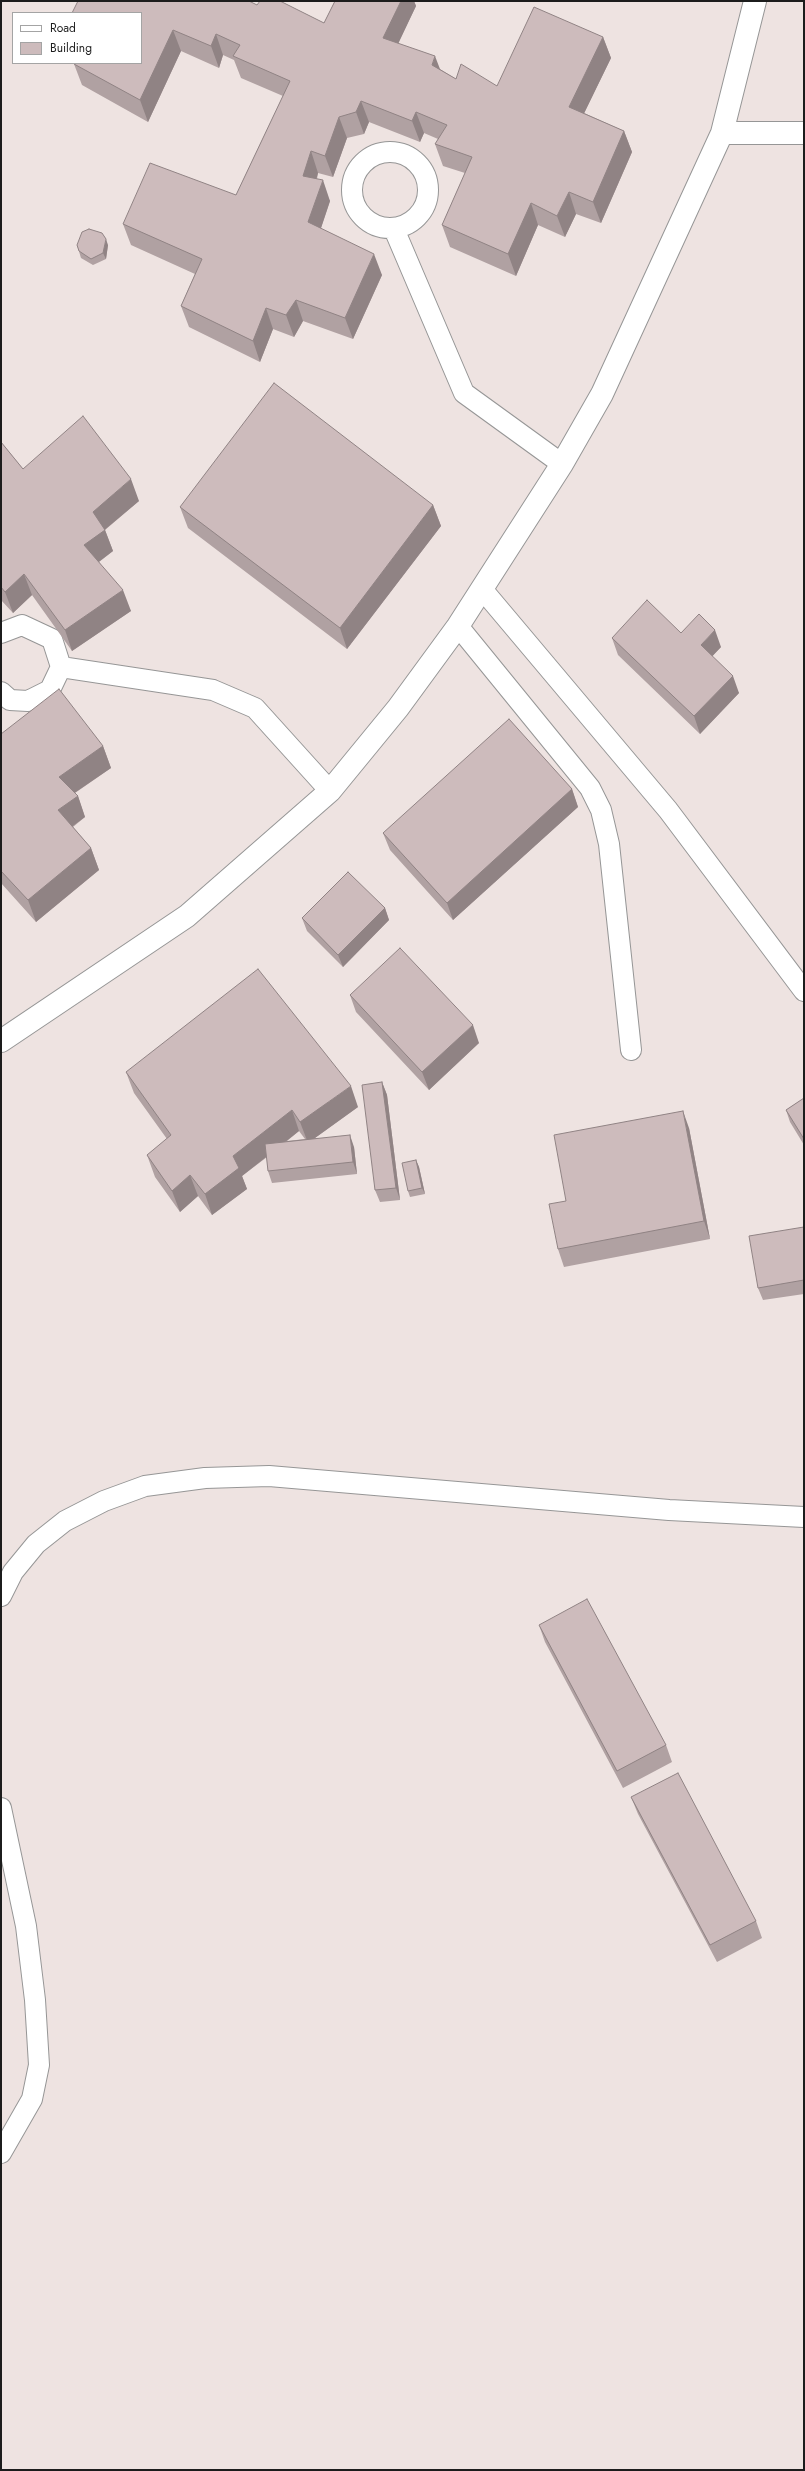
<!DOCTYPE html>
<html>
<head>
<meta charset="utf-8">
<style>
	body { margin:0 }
	#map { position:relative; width:805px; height:2471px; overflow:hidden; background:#eee3e1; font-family:Jost,sans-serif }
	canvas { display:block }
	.frame { position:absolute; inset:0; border:2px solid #1c1c1c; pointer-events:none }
	.legend { position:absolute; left:12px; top:12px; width:130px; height:52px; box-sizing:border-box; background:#fff; border:1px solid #a4a4a4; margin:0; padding:5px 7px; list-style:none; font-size:12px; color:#1c1c1c }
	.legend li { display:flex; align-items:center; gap:8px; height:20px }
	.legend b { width:20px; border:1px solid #a4a4a4 }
</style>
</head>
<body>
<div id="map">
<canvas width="805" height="2471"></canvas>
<div class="frame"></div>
<ul class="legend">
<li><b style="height:5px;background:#fff"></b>Road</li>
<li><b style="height:11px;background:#cdbbbc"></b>Building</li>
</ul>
</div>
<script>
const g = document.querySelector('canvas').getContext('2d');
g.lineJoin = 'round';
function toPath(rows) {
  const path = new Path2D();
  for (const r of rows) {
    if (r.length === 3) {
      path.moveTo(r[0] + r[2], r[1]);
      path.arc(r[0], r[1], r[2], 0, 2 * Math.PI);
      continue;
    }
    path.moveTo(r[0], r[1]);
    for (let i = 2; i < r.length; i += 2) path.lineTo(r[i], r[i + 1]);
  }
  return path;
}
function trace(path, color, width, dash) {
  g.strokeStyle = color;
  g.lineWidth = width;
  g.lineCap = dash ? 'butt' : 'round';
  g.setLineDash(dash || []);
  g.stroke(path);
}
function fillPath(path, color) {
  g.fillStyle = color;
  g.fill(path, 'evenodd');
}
const lane = toPath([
	[390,190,38],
	[394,229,464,393,562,464],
	[482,589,668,810,804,991],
	[458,626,590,788,601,810,609,844,631,1050],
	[1,633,22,625,52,639,61,667,50,690,28,701,10,700,1,692],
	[61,667,213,690,255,708,330,791],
	[1,1596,13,1572,36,1544,65,1521,104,1501,145,1486,205,1478,269,1476,669,1510,804,1517],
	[1,1808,26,1926,35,2000,39,2065,32,2099,1,2153]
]);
const street = toPath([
	[722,133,804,133],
	[1,1041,187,916,330,791,398,708,458,626,562,464,602,394,722,133,755,1]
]);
const wall = toPath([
	[78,1,257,5,324,23,335,1,414,1,416,6,398,43,456,79,497,86,603,37,611,58,584,113,624,131,632,152,601,223,576,214,565,237,538,225,516,276,450,247,442,225,465,173,443,166,435,144,438,139,424,133,420,142,369,122,364,134,347,138,333,177,318,173,317,179,330,201,321,228,382,275,353,339,303,321,294,337,273,329,260,362,189,327,181,306,195,274,131,245,123,224,236,195,283,96,241,78,234,60,223,55,219,68,181,51,148,122,82,85,74,64,141,63],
	[77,245,108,245,106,259,93,265,81,258],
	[1,442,23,469,139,501,105,530,113,551,99,562,131,611,72,651,32,595,13,613,1,600],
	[433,505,441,526,347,649,188,528,180,507],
	[681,633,721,647,712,656,739,693,700,734,618,655,612,638],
	[1,734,103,746,111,768,75,793,78,796,85,817,73,827,91,848,99,870,36,922,1,883],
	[572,789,578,807,453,920,390,850,383,833],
	[385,908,389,920,343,967,307,931,302,918],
	[350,995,479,1043,429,1090,356,1012],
	[126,1072,358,1107,315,1138,354,1147,357,1174,272,1183,268,1171,267,1157,242,1176,247,1189,212,1215,198,1196,180,1212,155,1177,147,1155,167,1139,134,1093],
	[299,1131,305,1139,287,1141],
	[382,1082,387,1095,400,1200,380,1202,375,1190],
	[804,1098,804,1145,790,1122,786,1110],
	[689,1128,710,1239,564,1267,558,1249,566,1201],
	[416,1160,419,1167,425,1194,410,1197,408,1191],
	[804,1227,804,1294,763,1300,758,1288],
	[539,1625,666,1745,672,1762,623,1788,545,1642],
	[631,1797,756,1921,762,1938,717,1962,638,1814]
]);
const shadedWall = toPath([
	[401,1,414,1,416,6,391,59,383,38],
	[173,30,181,51,148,122,140,100],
	[216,34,223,55,219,68,211,46],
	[603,37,611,58,577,128,569,107],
	[435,56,443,77,432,65],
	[361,101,369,122,364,134,356,112],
	[416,112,424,133,420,142,412,121],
	[339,117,347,138,333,177,325,156],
	[624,131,632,152,601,223,593,202],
	[311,151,318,173,311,198,303,176],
	[323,180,330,201,316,243,308,222],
	[569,192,576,214,565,237,557,216],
	[531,203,538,225,516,276,508,254],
	[106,239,108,245,106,259,103,253],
	[374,254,382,275,353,339,345,318],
	[296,300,303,321,294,337,286,315],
	[266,308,273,329,260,362,253,341],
	[131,479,139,501,102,532,105,530,113,551,92,567,84,545,93,512],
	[433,505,441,526,347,649,340,628],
	[24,574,32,595,13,613,5,592],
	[123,590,131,611,72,651,65,630],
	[715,630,721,647,707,662,701,645],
	[733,676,739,693,700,734,694,716],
	[103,746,111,768,67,798,59,777],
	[572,789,578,807,453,920,447,903],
	[78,796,85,817,66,831,58,810],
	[91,848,99,870,36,922,28,900],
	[385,908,389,920,343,967,338,955],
	[473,1025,479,1043,429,1090,422,1072],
	[382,1082,387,1095,400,1200,396,1188],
	[351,1086,358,1107,308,1143,300,1122],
	[292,1110,299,1131,242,1176,247,1189,212,1215,205,1194,233,1156],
	[683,1111,689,1128,710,1239,704,1221],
	[350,1135,354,1147,357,1174,353,1162],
	[416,1160,419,1167,425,1194,422,1188],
	[190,1175,198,1196,180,1212,172,1191]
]);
const building = toPath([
	[78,1,249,1,257,5,260,1,280,1,324,23,335,1,401,1,383,38,435,56,432,65,456,79,461,64,497,86,534,7,603,37,569,107,624,131,593,202,569,192,557,216,531,203,508,254,442,225,472,157,435,144,447,125,416,112,412,121,361,101,356,112,339,117,325,156,311,151,303,176,323,180,308,222,374,254,345,318,296,300,286,315,266,308,253,341,181,306,202,259,123,224,150,163,236,195,290,81,233,56,240,45,216,34,211,46,173,30,140,100,74,64,74,63,141,63,141,13,72,13,78,1],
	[89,229,102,233,106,239,103,253,91,259,79,251,77,245,82,232,89,229],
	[274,383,433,505,340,628,180,507,274,383],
	[83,416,131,479,93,512,105,530,84,545,123,590,65,630,24,574,5,592,1,587,1,442,23,469,83,416],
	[647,600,681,633,699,614,715,630,701,645,733,676,694,716,612,638,647,600],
	[59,689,103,746,59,777,78,796,58,810,91,848,28,900,1,871,1,734,59,689],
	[509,719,572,789,447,903,383,833,509,719],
	[348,872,385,908,338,955,302,918,348,872],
	[400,948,473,1025,422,1072,350,995,400,948],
	[258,969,351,1086,300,1122,292,1110,233,1156,239,1168,205,1194,190,1175,172,1191,147,1155,171,1135,126,1072,258,969],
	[382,1082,396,1188,375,1190,362,1085,382,1082],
	[804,1098,804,1139,786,1110,804,1098],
	[683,1111,704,1221,558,1249,549,1204,566,1201,554,1135,683,1111],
	[350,1135,353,1162,268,1171,265,1144,350,1135],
	[416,1160,422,1188,408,1191,402,1163,416,1160],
	[804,1227,804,1280,758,1288,749,1236,804,1227],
	[587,1599,666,1745,617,1771,539,1625,587,1599],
	[678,1773,756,1921,710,1945,631,1797,678,1773]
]);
trace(lane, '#969696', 22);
trace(street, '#969696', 24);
trace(lane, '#fff', 20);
trace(street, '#fff', 22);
fillPath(wall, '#b0a1a2');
fillPath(shadedWall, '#908384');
fillPath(building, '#cdbbbc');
trace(building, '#908384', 1);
</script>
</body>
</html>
